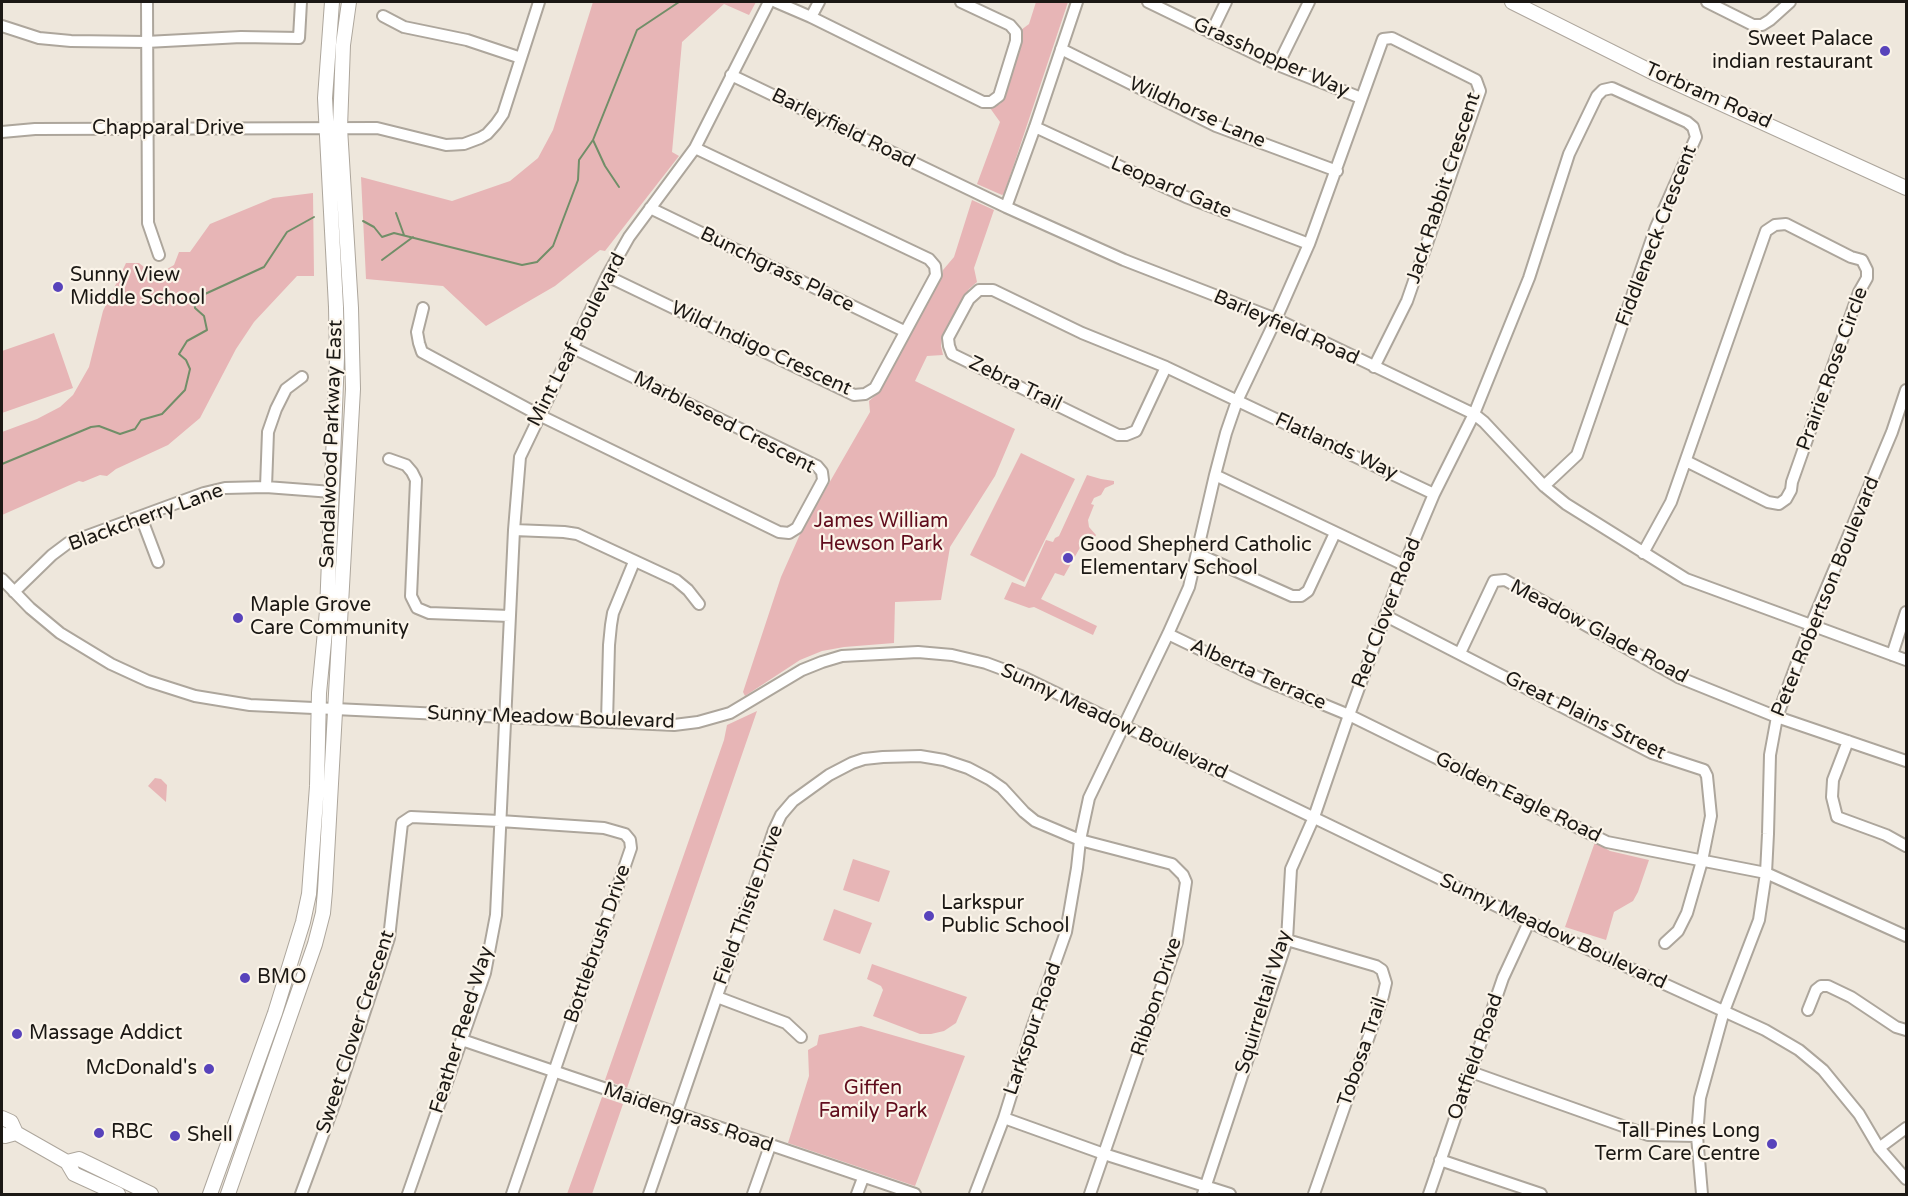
<!DOCTYPE html>
<html>
<head>
<meta charset="utf-8">
<style>
	body { margin:0 }
	#map { position:relative; width:1908px; height:1196px; overflow:hidden; background:#eee7dc; font-family:"Varela Round",sans-serif }
	canvas { display:block }
	.frame { position:absolute; inset:0; border:3px solid #1b1814; pointer-events:none }
</style>
</head>
<body>
<div id="map">
<canvas width="1908" height="1196"></canvas>
<div class="frame"></div>
</div>
<script>
const g = document.querySelector('canvas').getContext('2d');
g.lineJoin = 'round';
function fillPath(path, color) {
  g.fillStyle = color;
  g.fill(path, 'evenodd');
}
function toPath(rows) {
  const path = new Path2D();
  for (const r of rows) {
    path.moveTo(r[0], r[1]);
    for (let i = 2; i < r.length; i += 2) path.lineTo(r[i], r[i + 1]);
  }
  return path;
}
function trace(path, color, width, dash) {
  g.strokeStyle = color;
  g.lineWidth = width;
  g.lineCap = dash ? 'butt' : 'round';
  g.setLineDash(dash || []);
  g.stroke(path);
}
function drawText(font, color, halo, rows, align = 'center') {
  g.font = font + ' "Varela Round",sans-serif';
  g.lineWidth = 4.5;
  g.setLineDash([]);
  g.textBaseline = 'middle';
  g.strokeStyle = halo;
  g.fillStyle = color;
  for (const [text, x, y, turn = 0] of rows) {
    g.save();
    g.translate(x, y);
    g.rotate((+turn || 0) * Math.PI / 180);
    g.textAlign = isNaN(turn) ? turn : align;
    if (halo) g.strokeText(text, 0, 0);
    g.fillText(text, 0, 0);
    g.restore();
  }
}
const green = toPath([
	[593,2,756,2,749,15,724,4,682,42,672,152,679,156,605,251,600,250,555,286,486,326,443,286,366,279,361,177,452,201,510,181,538,158,553,130],
	[1036,2,1068,2,1004,194,1002,195,977,184,1000,122,990,108,1000,104,1004,97,1023,38,1021,30,1029,24],
	[313,193,314,276,297,276,254,322,236,349,200,418,168,445,116,469,107,476,100,475,83,482,79,481,2,515,2,432,37,419,60,407,73,395,89,367,103,311,126,263,139,263,149,271,162,272,174,265,179,252,190,252,210,224,273,198],
	[972,200,994,210,974,268,977,282,969,289,942,338,941,346,943,355,927,356,915,381,1015,429,995,476,950,547,941,600,895,602,894,643,844,647,822,651,800,660,745,696,743,692,781,577,801,532,870,412,869,401,876,395,941,279,943,270,954,257],
	[54,333,73,388,2,413,2,351],
	[1021,453,1075,479,1024,582,970,555],
	[1087,475,1101,479,1114,481,1114,484,1105,488,1101,495,1094,498,1091,504,1094,505,1088,520,1089,527,1096,535,1093,541,1086,537,1064,576,1055,573,1041,599,1097,626,1093,635,1034,607,1029,608,1004,599,1012,582,1025,587,1046,540,1053,542,1055,538,1059,536],
	[757,711,627,1088,605,1080,724,740,727,725],
	[155,778,161,779,167,785,166,802,148,786],
	[1595,842,1610,851,1649,860,1638,892,1633,901,1614,912,1606,940,1565,927],
	[853,859,890,871,879,902,843,890],
	[834,909,872,923,860,954,823,940],
	[872,964,967,997,956,1023,944,1031,931,1034,920,1034,873,1016,883,990,881,986,867,979],
	[861,1026,965,1056,915,1186,788,1143,809,1076,808,1050,817,1045,819,1035],
	[602,1097,623,1104,592,1194,567,1194]
]);
const stream = toPath([
	[593,140,605,166,619,187],
	[396,213,404,235],
	[363,221,374,227,382,237,394,233,522,265,537,262,553,246,578,180,579,160,593,140,637,30,679,2],
	[382,260,413,237],
	[2,464,91,427,99,426,120,434,135,429,141,420,162,414,185,390,190,369,186,360,179,354,187,341,207,330,204,316,195,308,194,299,264,267,287,232,314,217]
]);
const minor = toPath([
	[147,2,148,223,159,255],
	[776,2,811,17,983,102,991,102,999,96,1016,41,1016,32,1010,25,961,2],
	[1148,2,1278,65,1361,98],
	[1707,2,1753,25,1762,25,1770,20,1790,2],
	[383,16,404,27,467,40,521,58],
	[811,17,819,2],
	[2,26,39,38,71,41,146,42,241,37,299,38,301,2],
	[1211,33,1226,2],
	[1061,49,1216,126,1337,171],
	[1278,65,1309,2],
	[731,75,1006,207,1124,260,1276,319,1474,414,1484,422,1544,486,1566,504,1686,579,1906,660],
	[1035,127,1186,197,1309,244],
	[2,132,35,129,377,128,446,145,464,144,480,138,487,134,496,124,503,114,539,2],
	[1006,207,1035,127,1077,2],
	[650,208,904,331],
	[607,276,854,395,865,394,875,388,936,275,935,266,929,259,695,148],
	[423,308,417,332,419,343,422,352,539,415,779,532,789,533,797,528,823,480,822,472,817,466,573,348],
	[1166,367,1136,431,1126,435,1118,435,952,354,949,346,948,338,969,299,979,290,993,290,1082,333,1166,367,1434,494],
	[389,459,406,465,412,472,416,480,411,596,417,608,429,613,510,616],
	[1215,475,1404,565],
	[266,487,268,432,276,409,286,389,302,377],
	[141,517,158,562],
	[514,530,564,532,577,534,676,580,688,590,699,604],
	[1643,553,1671,502,1766,231,1775,225,1786,224,1851,257,1862,260,1867,270,1867,278,1859,292,1792,482,1791,490,1786,499,1779,504,1768,502,1686,461],
	[1198,554,1292,596,1301,596,1308,591,1335,533],
	[2,579,30,608,60,633,111,664,148,681,195,696,250,705,674,725,698,722,730,713,802,670,822,662,842,656,918,652,952,655,986,663,1021,676,1544,929,1765,1030,1799,1050,1823,1070,1859,1114,1879,1148,1906,1179],
	[14,592,52,555,68,543,204,493,225,488,266,487,332,492],
	[1386,616,1652,753,1704,770,1707,776,1711,816,1702,861,1687,913,1678,931,1665,943],
	[1168,634,1257,677,1349,715,1607,842,1766,873,1906,936],
	[1460,653,1494,581,1505,580,1678,677,1777,717,1906,761],
	[1892,655,1906,612],
	[607,722,609,645,611,625,613,613,634,562],
	[1848,741,1833,780,1832,797,1837,817,1886,835,1906,846],
	[1287,940,1376,966,1382,970,1386,983,1383,996,1314,1194],
	[717,997,786,1023,801,1037],
	[1808,1010,1816,990,1821,986,1828,986,1851,997,1896,1027,1906,1030],
	[462,1040,915,1194],
	[1471,1072,1648,1135,1697,1136],
	[1004,1118,1104,1154,1230,1194],
	[1879,1148,1906,1128],
	[1440,1160,1541,1194],
	[301,1194,335,1102,389,938,402,823,411,817,500,821,604,828,625,834,630,840,631,848,512,1194],
	[408,1194,485,973,496,915,514,530,520,457,607,276,629,237,695,148,769,2],
	[649,1194,774,830,781,815,793,801,829,775,852,763,864,759,883,757,920,756,944,760,968,768,989,779,1002,788,1024,812,1035,821,1080,840,1172,864,1183,875,1186,882,1177,942,1090,1194],
	[753,1194,770,1146],
	[857,1194,863,1178],
	[975,1194,1004,1118,1032,1028,1066,932,1077,868,1080,840,1089,798,1168,634,1189,587,1215,475,1226,433,1237,401,1276,319,1309,244,1383,39,1392,38,1476,80,1480,91,1407,301,1374,367],
	[1203,1194,1287,940,1291,869,1314,817,1349,715,1404,565,1434,494,1474,414,1529,278,1569,154,1597,96,1603,90,1612,88,1687,122,1693,127,1696,137,1656,227,1577,455,1544,486],
	[1429,1194,1503,978,1529,922],
	[1702,1194,1697,1136,1700,1098,1724,1011,1759,920,1766,873,1768,834,1770,755,1777,717,1811,625,1892,432,1906,390]
]);
const major = toPath([
	[1512,2,1656,74,1906,188],
	[2,1118,11,1122,16,1133,67,1162,74,1174,118,1194],
	[2,1134,5,1136,16,1133],
	[67,1162,79,1159,151,1194],
	[210,1194,275,1013,303,922,309,894,317,786,319,693,327,611,337,357,336,307,325,98,332,2],
	[228,1194,315,944,323,913,325,891,353,389,351,308,340,128,343,45,349,2]
]);
const markers = [
	[1885,51,6,"#5843bb"],
	[58,287,6,"#5843bb"],
	[1068,558,6,"#5843bb"],
	[238,618,6,"#5843bb"],
	[929,916,6,"#5843bb"],
	[245,978,6,"#5843bb"],
	[17,1034,6,"#5843bb"],
	[209,1069,6,"#5843bb"],
	[99,1133,6,"#5843bb"],
	[175,1136,6,"#5843bb"],
	[1772,1144,6,"#5843bb"]
];
const poiNames = [
	["Sweet Palace",1873,40,"right"],
	["indian restaurant",1873,63,"right"],
	["Sunny View",70,276],
	["Middle School",70,299],
	["Good Shepherd Catholic",1080,546],
	["Elementary School",1080,569],
	["Maple Grove",250,606],
	["Care Community",250,629],
	["Larkspur",941,904],
	["Public School",941,927],
	["BMO",257,978],
	["Massage Addict",29,1034],
	["McDonald's",197,1069,"right"],
	["Tall Pines Long",1760,1132,"right"],
	["Term Care Centre",1760,1155,"right"],
	["RBC",111,1133],
	["Shell",187,1136]
];
const streetNames = [
	["Grasshopper Way",1271,58,24],
	["Torbram Road",1708,96,24],
	["Wildhorse Lane",1197,113,24],
	["Chapparal Drive",168,129],
	["Barleyfield Road",843,129,26],
	["Leopard Gate",1171,188,23],
	["Jack Rabbit Crescent",1444,188,-72],
	["Fiddleneck Crescent",1657,236,-69],
	["Bunchgrass Place",777,270,26],
	["Barleyfield Road",1286,328,24],
	["Mint Leaf Boulevard",577,340,-63],
	["Wild Indigo Crescent",761,349,25],
	["Prairie Rose Circle",1833,369,-70],
	["Zebra Trail",1015,384,26],
	["Marbleseed Crescent",724,423,27],
	["Sandalwood Parkway East",332,444,-88],
	["Flatlands Way",1336,447,25],
	["Blackcherry Lane",146,518,-20],
	["Peter Robertson Boulevard",1826,597,-68],
	["Red Clover Road",1387,613,-69],
	["Meadow Glade Road",1599,632,28],
	["Alberta Terrace",1258,675,24],
	["Great Plains Street",1585,716,26],
	["Sunny Meadow Boulevard",551,718,2],
	["Sunny Meadow Boulevard",1114,722,25],
	["Golden Eagle Road",1518,798,26],
	["Field Thistle Drive",749,905,-70],
	["Sunny Meadow Boulevard",1553,932,25],
	["Bottlebrush Drive",598,944,-71],
	["Ribbon Drive",1157,997,-72],
	["Squirreltail Way",1264,1002,-73],
	["Larkspur Road",1033,1029,-71],
	["Feather Reed Way",462,1030,-73],
	["Sweet Clover Crescent",356,1032,-72],
	["Tobosa Trail",1363,1052,-71],
	["Oatfield Road",1476,1057,-71],
	["Maidengrass Road",688,1118,19]
];
const parkNames = [
	["James William",881,522],
	["Hewson Park",881,545],
	["Giffen",873,1089],
	["Family Park",873,1112]
];
fillPath(green, '#e7b5b6');
trace(stream, '#718e68', 2);
trace(minor, '#ada69c', 14);
trace(major, '#ada69c', 16);
trace(minor, '#fff', 10);
trace(major, '#fff', 14);
for (const [x, y, r, color] of markers) {
  const dot = new Path2D();
  dot.arc(x, y, r, 0, 2 * Math.PI);
  g.fillStyle = color;
  g.fill(dot);
  trace(dot, '#fbf4e9', 2);
}
drawText('20px', '#1b1814', '#fbf4e9', poiNames, 'left');
drawText('20px', '#1b1814', '#fbf4e9', streetNames);
drawText('20px', '#600c1c', '#fbf4e9', parkNames);
</script>
</body>
</html>
